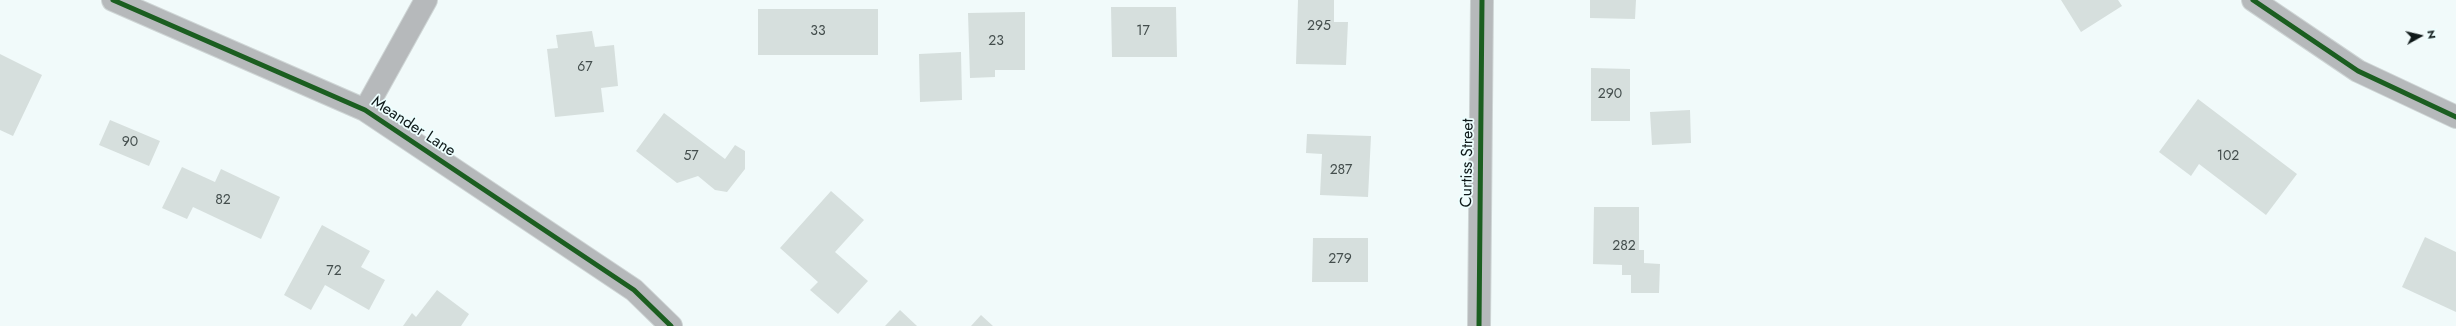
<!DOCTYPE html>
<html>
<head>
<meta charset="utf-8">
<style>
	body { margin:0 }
	#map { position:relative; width:2456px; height:326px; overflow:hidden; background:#f1fafa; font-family:Jost,sans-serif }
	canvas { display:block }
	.north { position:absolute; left:2400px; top:16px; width:40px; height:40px; -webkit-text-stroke:3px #edfefe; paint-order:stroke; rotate:82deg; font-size:11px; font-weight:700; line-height:16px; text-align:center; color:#0f1919 }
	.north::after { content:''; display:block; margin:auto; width:14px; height:18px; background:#0f1919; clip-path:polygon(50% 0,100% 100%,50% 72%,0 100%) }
</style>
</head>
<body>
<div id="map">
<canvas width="2456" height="326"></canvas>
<div class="north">N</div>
</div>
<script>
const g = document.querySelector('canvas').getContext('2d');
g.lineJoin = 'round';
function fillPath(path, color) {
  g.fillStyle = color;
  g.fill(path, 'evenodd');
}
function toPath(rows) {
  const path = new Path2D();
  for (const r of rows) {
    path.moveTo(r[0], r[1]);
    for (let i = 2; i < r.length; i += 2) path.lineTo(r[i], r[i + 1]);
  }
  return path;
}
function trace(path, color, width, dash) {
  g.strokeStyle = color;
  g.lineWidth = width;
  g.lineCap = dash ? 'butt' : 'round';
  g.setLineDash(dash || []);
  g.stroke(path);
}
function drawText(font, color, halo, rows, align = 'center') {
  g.font = font + ' Jost,sans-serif';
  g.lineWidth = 3.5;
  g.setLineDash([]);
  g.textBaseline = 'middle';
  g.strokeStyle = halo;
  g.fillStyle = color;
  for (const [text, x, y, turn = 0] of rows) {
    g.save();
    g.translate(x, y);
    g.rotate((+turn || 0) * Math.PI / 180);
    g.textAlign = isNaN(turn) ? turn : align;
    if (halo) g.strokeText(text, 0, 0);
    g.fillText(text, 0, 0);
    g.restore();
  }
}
const building = toPath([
	[1298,0,1334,0,1334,22,1348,22,1346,65,1296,64],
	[1590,0,1636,0,1635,19,1590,18],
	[2061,0,2118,0,2122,6,2081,32],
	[1111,7,1176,7,1177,57,1112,57],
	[758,9,878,9,878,55,758,55],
	[1025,12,1025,70,995,70,995,77,970,78,968,13],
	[592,31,595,47,614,45,618,86,601,88,604,112,555,117,547,49,558,48,556,35],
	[961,52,962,100,920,102,919,54],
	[0,54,42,75,13,136,0,130],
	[1591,68,1630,69,1630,121,1591,121],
	[2198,99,2297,174,2266,215,2199,164,2191,176,2159,152],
	[1690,110,1691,143,1652,145,1650,112],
	[664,113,725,159,735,145,745,151,745,169,727,192,715,190,698,176,677,183,636,151],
	[110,120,160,141,149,166,99,145],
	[1307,134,1371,136,1368,197,1320,195,1322,154,1306,153],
	[182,167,215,182,221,169,280,197,261,239,193,207,187,219,162,208],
	[831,191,864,220,835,252,868,281,838,314,810,290,818,282,780,248],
	[1594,207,1639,207,1639,250,1644,250,1644,263,1660,264,1659,293,1631,293,1631,275,1622,275,1622,265,1593,264],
	[322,225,370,251,361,267,385,280,369,310,325,285,311,310,284,295],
	[2425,237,2456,252,2456,312,2402,287],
	[1313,238,1368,238,1368,282,1312,282],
	[437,290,469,314,461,326,403,326,412,313,416,317],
	[900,310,917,326,885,326],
	[981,315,993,326,971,326]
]);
const street = toPath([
	[113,0,365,110,634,290,671,326],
	[2253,0,2358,71,2456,117],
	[365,110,426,0],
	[1479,326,1482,0]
]);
const cycleway = toPath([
	[113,0,365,110,634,290,671,326],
	[2253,0,2358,71,2456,117],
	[1479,326,1482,0]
]);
const numberNames = [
	["295",1319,27],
	["33",818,32],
	["17",1143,32],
	["23",996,42],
	["67",585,68],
	["290",1610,95],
	["90",130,143],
	["57",691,157],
	["102",2228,157],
	["287",1341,171],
	["82",223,201],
	["282",1624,247],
	["279",1340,260],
	["72",334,272]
];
const streetNames = [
	["Meander Lane",413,127,33],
	["Curtiss Street",1468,163,-89]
];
fillPath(building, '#d6dfdd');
trace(street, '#ced5d5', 24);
trace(street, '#b6b9bb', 22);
trace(cycleway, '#1b5e20', 5);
drawText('14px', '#444e4d', null, numberNames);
drawText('16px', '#0f1919', '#edfefe', streetNames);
</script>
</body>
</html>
